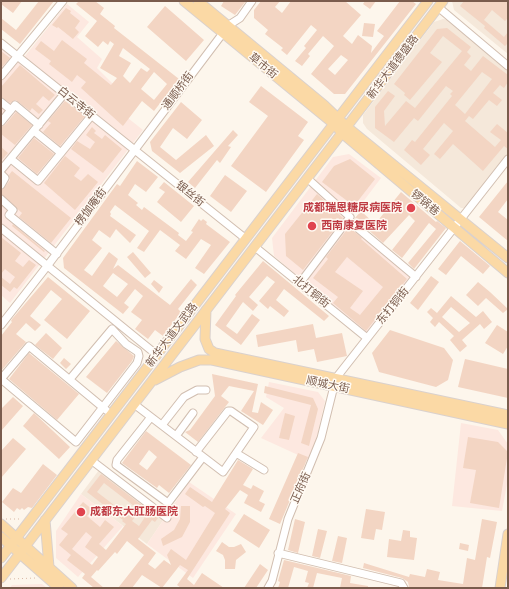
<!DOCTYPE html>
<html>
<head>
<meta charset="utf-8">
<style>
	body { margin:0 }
	#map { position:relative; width:509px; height:589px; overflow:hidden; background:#fdf6ec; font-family:Karla,sans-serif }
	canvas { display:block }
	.frame { position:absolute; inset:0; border:2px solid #7a5c4d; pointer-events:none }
</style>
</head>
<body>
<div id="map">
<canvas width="509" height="589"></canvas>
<div class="frame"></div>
</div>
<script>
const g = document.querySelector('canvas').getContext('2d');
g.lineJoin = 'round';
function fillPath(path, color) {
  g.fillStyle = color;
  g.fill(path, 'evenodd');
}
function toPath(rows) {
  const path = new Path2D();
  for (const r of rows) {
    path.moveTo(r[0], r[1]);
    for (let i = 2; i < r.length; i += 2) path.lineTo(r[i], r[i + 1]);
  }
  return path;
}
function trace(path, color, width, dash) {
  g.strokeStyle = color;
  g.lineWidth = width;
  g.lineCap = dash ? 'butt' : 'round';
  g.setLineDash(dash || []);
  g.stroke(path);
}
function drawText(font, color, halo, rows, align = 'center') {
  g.font = font + ' Karla,"Noto Sans SC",sans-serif';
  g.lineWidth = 3;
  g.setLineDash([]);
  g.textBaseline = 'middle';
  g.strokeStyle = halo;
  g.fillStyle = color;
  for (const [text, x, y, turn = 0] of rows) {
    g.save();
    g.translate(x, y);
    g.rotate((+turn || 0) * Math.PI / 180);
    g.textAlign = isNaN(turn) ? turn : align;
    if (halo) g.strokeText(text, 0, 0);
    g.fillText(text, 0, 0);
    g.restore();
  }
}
const residential = toPath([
	[452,1,508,1,508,54,454,10],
	[443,19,449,20,508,69,508,155,468,206,465,208,461,208,454,202,367,129,363,123,363,115,434,22],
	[99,470,164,519,147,544,81,494]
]);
const commercial = toPath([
	[67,4,89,22,77,37,102,59,97,68,123,94,114,107,143,130,10,303,1,295,1,46,21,61],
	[349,154,381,178,350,219,415,275,367,334,274,256,272,238,333,157],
	[269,382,318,392,325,401,314,450,309,460,261,438,284,408,266,397],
	[461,423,498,430,508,444,508,479,502,511,452,506],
	[189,482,236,514,193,578,147,544],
	[81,494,123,526,78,577,56,558,56,531],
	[42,584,47,588,10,588,12,585]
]);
const building = toPath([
	[1,1,22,1,13,13,1,4],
	[39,1,54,1,20,44,1,29,1,18,16,30],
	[79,1,95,1,104,8,100,14,115,26,114,28,179,79,154,111,142,101,123,126,81,88,86,82,77,75,72,82,49,64,51,61,35,49,41,41,54,51,62,40,87,59,84,63,111,85,117,78,100,68,114,44,110,41,108,45,103,41,98,47,85,36,97,21,76,4],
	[123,48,150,69,147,72,141,68,130,83,123,76,131,63,119,56],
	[154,72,167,84,154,100,141,89],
	[224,1,246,1,235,15,221,6],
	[261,1,280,1,275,7,282,13,291,1,345,1,361,15,343,36,352,44,358,35,372,46,371,53,384,36,377,31,400,1,412,1,416,4,345,94,334,94,311,74,334,46,323,36,308,54,310,56,302,66,295,61,306,48,304,46,317,30,311,25,287,55,281,50,283,48,265,34,268,30,254,18,254,10],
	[341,55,348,60,335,75,328,69],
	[365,1,376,1,370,9,363,4],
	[464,1,508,1,508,18,505,21,492,10,484,20,504,37,508,32,508,43,505,46,484,28,485,26,460,6],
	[165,6,204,40,186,61,147,27],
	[66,8,71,11,70,13,80,21,75,28,79,32,73,39,58,27,57,28,52,25],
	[364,23,375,24,373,37,362,36],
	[447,28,471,47,467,52,471,56,464,65,471,71,483,56,508,75,508,82,504,88,500,85,493,93,502,100,497,106,489,100,473,119,469,116,465,121,495,147,501,140,490,132,497,124,508,133,508,149,504,146,483,171,453,144,440,159,434,154,453,131,444,123,423,149,430,155,421,165,404,150,412,140,415,142,452,96,450,94,453,91,446,86,418,121,414,118,394,142,375,128,375,107,388,91,395,96,384,111,385,126,406,101,415,108,462,51,443,36,430,53,442,62,410,100,404,95,405,93,394,84,437,29],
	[482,72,492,79,465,114,455,105],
	[1,51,10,58,1,68],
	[20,65,55,95,49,101,43,96,36,104,43,110,39,114,32,108,30,111,16,100,10,103,1,97,1,87],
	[261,86,308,122,298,136,304,140,266,192,231,166,268,116,249,102],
	[65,101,85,116,60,146,43,132,51,123,48,121],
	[181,102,202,120,187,139,173,128,160,147,176,160,206,135,214,146,180,173,152,151,150,142],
	[16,112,32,125,15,145,1,134,1,127,5,125],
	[92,127,96,131,94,133,102,139,105,135,122,149,103,173,71,149,77,141,90,149,95,142,86,135],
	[233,130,238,135,228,146,231,147,220,163,217,160,195,188,188,182],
	[34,138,54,154,37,174,18,158],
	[1,147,8,153,1,161],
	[65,156,80,168,74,176,81,181,88,174,98,182,75,210,44,183],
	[350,159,375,179,354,206,322,182,334,166],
	[137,161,158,177,146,192,135,184,128,195,138,203,136,205,142,210,144,207,179,233,178,235,186,241,193,232,191,231,199,219,201,221,203,219,207,222,206,224,230,242,204,274,195,268,211,245,201,239,186,259,175,251,180,245,160,230,144,252,137,248,149,231,115,205,110,212,111,214,110,216,136,235,130,243,116,229,110,238,99,230,92,240,102,248,84,270,92,276,109,252,118,259,113,269,118,265,170,305,191,279,197,285,178,309,181,312,163,336,155,330,148,339,135,329,142,320,131,312,143,296,135,289,124,303,129,307,123,314,64,268,63,258,117,184,120,186],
	[113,273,128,284,117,297,103,286],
	[12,171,71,218,51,243,19,217,22,213,1,194,1,190,5,187,10,180,9,175],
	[225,175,247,191,231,212,210,196],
	[508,181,508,199,498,212,508,220,508,241,479,217],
	[164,182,194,206,181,222,157,202,165,192,159,188],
	[401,192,436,222,437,221,446,228,414,269,408,263,436,229,429,223,402,258,392,250,415,221,409,215,383,243,355,218,361,211,375,224],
	[317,194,343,218,303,270,286,256,285,234],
	[13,224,45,251,44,252,12,226],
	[349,227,362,238,361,239,407,279,366,331,333,303,338,297,313,278,328,259,326,257],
	[347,257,383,287,360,315,350,308,363,291,335,272],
	[1,237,21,253,15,261,23,267,29,260,36,265,17,289,14,287,10,292,1,285,1,277,10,284,15,277,5,269,1,274],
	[460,241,490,266,483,274,461,256,446,275,438,269],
	[133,252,151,273,145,278,127,257],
	[263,261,329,316,324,321,284,289,276,300,289,311,284,317,270,306,268,309,259,301,275,282,267,276,249,297,258,305,253,311,243,302,226,326,237,334,252,314,260,320,241,345,215,325,236,296,235,295],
	[431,276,439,282,418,310,410,303],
	[48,277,90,311,67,339,44,320,62,299,51,290,30,316,41,325,35,331,26,323,16,334,26,342,1,371,1,336,12,322,11,321,12,319],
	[154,280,163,287,159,293,151,284],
	[478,282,490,292,508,309,503,313,486,298,478,306,466,295],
	[451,296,476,317,483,311,492,322,484,329,480,324,462,340,467,346,460,352,450,340,454,336,439,322,435,327,430,322,433,318,427,312,431,308,437,313],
	[451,307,470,323,459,332,442,317],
	[313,324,316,338,342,333,347,356,317,362,314,349,298,352,296,340,258,347,256,335],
	[497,325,508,332,508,346,503,354,485,343],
	[390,330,444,348,453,360,448,380,436,387,379,372,372,353],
	[46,333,62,348,53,359,35,345],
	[116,341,134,356,132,361,107,393,86,377],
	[29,353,79,394,57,420,9,379],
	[64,358,71,364,66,369,60,363],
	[465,359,508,369,508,398,458,387],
	[212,374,258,384,252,412,258,413,261,402,273,410,263,425,241,411,254,391,229,386,221,396,229,402,198,442,185,432,190,430,215,396],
	[265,386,313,398,318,409,309,446,301,443,311,405,264,393],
	[13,397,23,406,1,431,1,409],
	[34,413,70,447,59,459,23,426],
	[285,413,295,416,289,440,279,438],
	[146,431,191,465,169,493,159,485,157,488,122,463],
	[149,450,157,457,147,470,139,464],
	[468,437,498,442,508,452,499,508,470,503,476,470,463,468],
	[13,438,26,449,1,478,1,451],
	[298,453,308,457,280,524,269,519],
	[238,460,253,469,243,485,251,489,253,485,264,491,259,501,265,504,261,512,244,503,248,495,240,490,225,509,230,513,187,579,194,585,202,573,224,588,181,588,177,585,188,570,180,565,162,588,142,575,132,588,118,588,144,555,127,541,117,554,115,552,98,571,97,570,91,577,104,588,94,588,82,578,85,574,67,560,71,555,59,545,68,534,61,529,83,502,93,510,87,516,100,527,105,520,114,527,99,544,106,550,126,524,122,521,123,520,87,492,101,474,143,506,132,521,139,526,149,511,158,518,155,522,152,520,138,539,156,553,148,564,155,569,164,560,171,565,167,555,171,549,186,560,215,513,205,506,203,507,185,494,190,487,212,502],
	[104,483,134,506,127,515,97,492],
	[86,532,92,537,85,547,98,557,92,565,72,549],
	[43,464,57,475,32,508,28,507,24,510,22,508,20,510,17,508,14,512,2,502,13,488,21,493],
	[181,506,190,506,190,522,182,537,163,546,161,539,174,530,180,519],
	[366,509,385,512,382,530,376,529,374,540,361,538],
	[244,514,270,530,259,548,233,531],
	[295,519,305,522,298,553,288,550],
	[482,519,497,522,490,558,487,557,482,588,417,588,409,587,408,582,402,578,363,568,364,563,409,577,410,574,425,577,427,569,440,572,438,580,463,584,467,558,475,560],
	[318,529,327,531,320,558,312,556],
	[403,530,410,531,410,537,417,538,414,560,387,557,389,539,401,541],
	[338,536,347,538,342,563,332,561],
	[222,542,229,547,234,547,241,544,246,552,236,560,235,569,225,569,225,560,223,555,216,551],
	[460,543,469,545,468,551,459,549],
	[284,560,351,576,350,583,368,586,368,588,340,588,342,578,317,573,313,588,307,588,309,583,305,582,308,571,294,567,288,588,278,588,280,582,278,581],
	[260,564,268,570,256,588,244,588]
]);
const path = toPath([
	[6,519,21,519],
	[10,579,36,578]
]);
const minor = toPath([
	[438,7,508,66],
	[229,25,240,18,252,1],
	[1,43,246,239],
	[1,76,63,1],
	[1,102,11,110],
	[1,122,15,105,39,125],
	[34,131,61,153],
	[11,159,38,181,92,115],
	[1,170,65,93],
	[1,174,5,178,1,185],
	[1,199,13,210,9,215,57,254],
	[348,220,416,277],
	[1,228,157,355],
	[255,247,367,338],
	[300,283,350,217,307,178],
	[1,325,48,265,223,33],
	[1,379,76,442,137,363,139,356,138,352,126,344,112,329,70,379],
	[1,379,29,346,106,410],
	[134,404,223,472,254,427,231,411,228,411,196,452],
	[151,417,117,460,116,465,168,503,203,457],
	[162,425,184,397,197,390,206,390],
	[176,436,193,413],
	[236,453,264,470],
	[91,460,167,518],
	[278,553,401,583,404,588],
	[268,588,272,581,288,519,321,438,336,378,508,159]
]);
const major = toPath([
	[184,1,334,124,342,133,508,273],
	[198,1,324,105,347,127,508,258],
	[206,310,205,339,209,349,215,353,508,415],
	[155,380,180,367,199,360,212,360,508,424],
	[45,520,49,567],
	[1,524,72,588],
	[1,537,59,588],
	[1,558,428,1],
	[1,578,443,1],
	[500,588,508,534]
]);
const markers = [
	[411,208,5,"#e0444e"],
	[312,226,5,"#e0444e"],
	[81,512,5,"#e0444e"]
];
const streetNames = [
	["草市街",263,66,39],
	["新华大道德盛路",393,67,-53],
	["通顺桥街",178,91,-53],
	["白云寺街",76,103,39],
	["银丝街",190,194,39],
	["锣锅巷",425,203,40],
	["楞伽庵街",91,207,-53],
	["北打铜街",311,292,39],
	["东打铜街",393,306,-51],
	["新华大道文武路",172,335,-53],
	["顺城大街",328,385,12],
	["正府街",301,488,-66]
];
const healthNames = [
	["成都瑞恩糖尿病医院",402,208,"right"],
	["西南康复医院",321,226],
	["成都东大肛肠医院",90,512]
];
fillPath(residential, '#f5e8da');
fillPath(commercial, '#fde8e0');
fillPath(building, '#f3d5c3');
trace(minor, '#d1beb0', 9);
trace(major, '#dad1cd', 11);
trace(path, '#d9b8a5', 1, [1, 3]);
trace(minor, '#fff', 7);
trace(major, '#fbd9a5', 9);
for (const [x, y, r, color] of markers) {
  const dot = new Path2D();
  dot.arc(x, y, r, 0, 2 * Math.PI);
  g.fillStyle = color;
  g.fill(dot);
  trace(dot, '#fffaf3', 1.5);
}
drawText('11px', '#7a5c4d', '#fffaf3', streetNames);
drawText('bold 11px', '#be3a42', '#fffaf3', healthNames, 'left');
</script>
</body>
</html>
